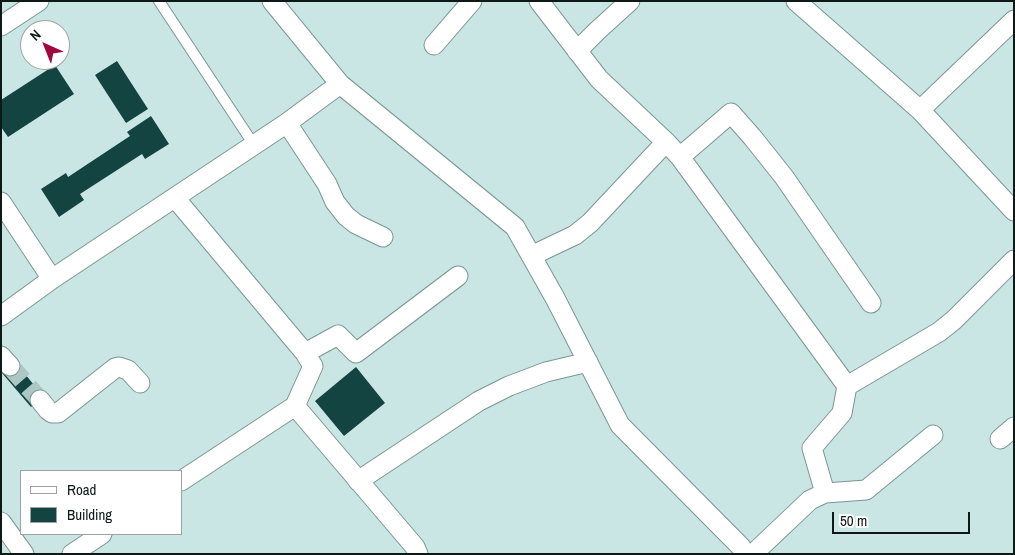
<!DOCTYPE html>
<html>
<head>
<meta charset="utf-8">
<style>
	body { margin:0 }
	#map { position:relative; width:1015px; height:555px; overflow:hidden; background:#c9e6e4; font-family:"Archivo Narrow",sans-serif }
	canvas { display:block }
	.frame { position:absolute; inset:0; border:2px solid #0d1817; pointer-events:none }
	.legend { position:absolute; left:20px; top:470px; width:162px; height:65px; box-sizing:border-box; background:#fff; border:1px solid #9ea3a2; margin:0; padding:6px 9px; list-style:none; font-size:15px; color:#0d1817 }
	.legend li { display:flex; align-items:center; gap:10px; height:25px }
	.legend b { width:25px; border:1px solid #9ea3a2 }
	.north { position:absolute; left:20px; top:20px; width:50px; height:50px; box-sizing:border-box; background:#fff; border:1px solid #9ea3a2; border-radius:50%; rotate:316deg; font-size:14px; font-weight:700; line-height:20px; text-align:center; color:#0d1817 }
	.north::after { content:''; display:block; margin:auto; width:18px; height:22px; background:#a2063d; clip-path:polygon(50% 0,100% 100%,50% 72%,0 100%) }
	.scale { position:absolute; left:832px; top:512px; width:138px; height:22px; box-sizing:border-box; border:2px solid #0d1817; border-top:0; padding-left:6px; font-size:15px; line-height:18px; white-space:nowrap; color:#0d1817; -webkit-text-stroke:4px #fff; paint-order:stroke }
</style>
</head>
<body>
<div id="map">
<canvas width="1015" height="555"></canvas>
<div class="frame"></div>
<ul class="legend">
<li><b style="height:6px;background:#fff"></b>Road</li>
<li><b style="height:14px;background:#134442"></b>Building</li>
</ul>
<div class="north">N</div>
<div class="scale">50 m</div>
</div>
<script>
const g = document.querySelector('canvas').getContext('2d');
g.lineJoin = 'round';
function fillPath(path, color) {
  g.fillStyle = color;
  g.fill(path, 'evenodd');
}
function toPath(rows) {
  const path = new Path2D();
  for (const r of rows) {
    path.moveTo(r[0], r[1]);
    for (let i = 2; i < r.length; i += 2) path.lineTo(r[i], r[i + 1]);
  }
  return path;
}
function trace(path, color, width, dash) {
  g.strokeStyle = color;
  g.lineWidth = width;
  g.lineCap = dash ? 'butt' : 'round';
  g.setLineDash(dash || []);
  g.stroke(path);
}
const building = toPath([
	[117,61,148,109,126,123,95,75],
	[55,65,74,94,8,137,1,127,1,100],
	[151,116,169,144,145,159,142,154,80,194,84,200,59,217,41,189,66,173,68,177,130,136,127,132],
	[15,362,44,397,31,407,2,373],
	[356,367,385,403,344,436,315,401]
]);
const minorTunnel = toPath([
	[10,366,40,400]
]);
const service = toPath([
	[159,1,254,145]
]);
const minor = toPath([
	[272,1,340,84,515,227,555,298,620,425,741,547,745,554],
	[539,1,599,79,666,142,680,157,847,386,842,413,812,448,825,493],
	[796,1,920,110,1014,211],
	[1,26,39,1],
	[434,45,472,1],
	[577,51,597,31,630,1],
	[920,110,1014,20],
	[287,123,327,184,335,202,346,216,356,224,383,237],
	[680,157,731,113,753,138,784,177,871,303],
	[175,198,305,353,313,366,295,406,181,481],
	[1,202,52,279],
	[531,256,575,235,590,223,666,142],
	[1,316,52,279,287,123,340,84],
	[305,353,338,335,356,353,458,276],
	[1,356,10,366],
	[847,386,939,332,954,320,1014,260],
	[40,400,48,410,52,413,58,413,115,368,119,367,128,370,140,383],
	[295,406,415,547,418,554],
	[1000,439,1014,427],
	[358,481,479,401,509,386,546,372,588,362],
	[1,522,24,554],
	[72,554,102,534],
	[753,554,810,500,825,493,866,490,933,435]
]);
fillPath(building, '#134442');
trace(minorTunnel, '#adc7c5', 19, [19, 9]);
trace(service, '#7b9694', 12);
trace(minor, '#7b9694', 21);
trace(service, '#fff', 10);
trace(minor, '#fff', 19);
</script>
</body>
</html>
